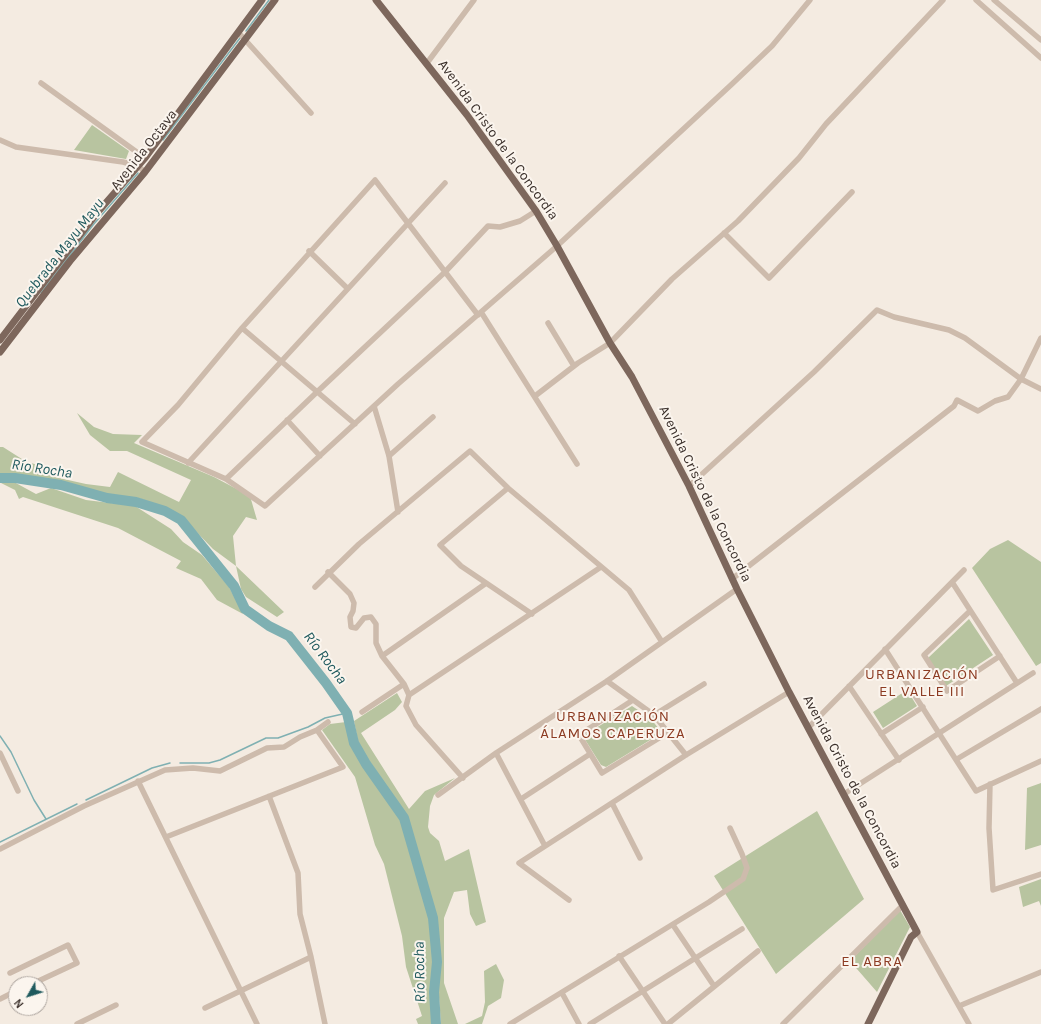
<!DOCTYPE html>
<html>
<head>
<meta charset="utf-8">
<style>
	body { margin:0 }
	#map { position:relative; width:1041px; height:1024px; overflow:hidden; background:#f4ebe1; font-family:Karla,sans-serif }
	canvas { display:block }
	.north { position:absolute; left:8px; top:976px; width:40px; height:40px; box-sizing:border-box; background:#fbf5ee; border:1px solid #aea6a0; border-radius:50%; rotate:231deg; font-size:11px; font-weight:700; line-height:16px; text-align:center; color:#3b302b }
	.north::after { content:''; display:block; margin:auto; width:14px; height:18px; background:#1f5a5e; clip-path:polygon(50% 0,100% 100%,50% 72%,0 100%) }
</style>
</head>
<body>
<div id="map">
<canvas width="1041" height="1024"></canvas>
<div class="north">N</div>
</div>
<script>
const g = document.querySelector('canvas').getContext('2d');
g.lineJoin = 'round';
function fillPath(path, color) {
  g.fillStyle = color;
  g.fill(path, 'evenodd');
}
function toPath(rows) {
  const path = new Path2D();
  for (const r of rows) {
    path.moveTo(r[0], r[1]);
    for (let i = 2; i < r.length; i += 2) path.lineTo(r[i], r[i + 1]);
  }
  return path;
}
function trace(path, color, width, dash) {
  g.strokeStyle = color;
  g.lineWidth = width;
  g.lineCap = dash ? 'butt' : 'round';
  g.setLineDash(dash || []);
  g.stroke(path);
}
function drawText(font, color, halo, rows, align = 'center') {
  g.font = font + ' Karla,sans-serif';
  g.lineWidth = 4;
  g.setLineDash([]);
  g.textBaseline = 'middle';
  g.strokeStyle = halo;
  g.fillStyle = color;
  for (const [text, x, y, turn = 0] of rows) {
    g.save();
    g.translate(x, y);
    g.rotate((+turn || 0) * Math.PI / 180);
    g.textAlign = isNaN(turn) ? turn : align;
    if (halo) g.strokeText(text, 0, 0);
    g.fillText(text, 0, 0);
    g.restore();
  }
}
const green = toPath([
	[92,125,129,151,126,159,74,150],
	[77,413,94,427,113,434,142,435,134,443,214,477,250,496,257,520,246,517,233,536,236,566,284,612,277,617,246,597,241,589,236,566,213,549,184,519,168,508,138,498,107,494,46,479,13,474,0,474,0,447,3,447,25,461,53,470,50,476,86,484,110,487,118,472,179,502,191,480,127,451,110,451,90,435],
	[14,482,36,494,51,488,86,500,135,506,171,529,183,542,202,555,229,587,243,614,217,600,201,579,176,568,181,561,118,528,23,497,19,499,15,490,1,483],
	[1008,540,1041,562,1041,663,1036,666,972,568,990,549],
	[969,619,993,655,946,686,928,658],
	[907,690,917,706,883,728,873,712],
	[397,693,402,702,395,710,361,733,409,809,425,791,455,778,434,795,430,806,428,827,430,833,439,841,445,861,469,849,486,922,476,926,470,914,467,890,454,892,444,918,444,983,458,1024,441,1024,438,984,441,964,437,918,407,816,364,753,358,741,354,721],
	[632,706,650,718,660,730,660,734,606,767,601,765,584,738,586,734],
	[346,722,353,746,402,821,429,917,434,961,431,988,433,1024,418,1024,416,1019,422,1016,406,967,402,936,384,864,375,845,355,777,322,730,330,724],
	[1041,783,1041,845,1025,850,1027,788],
	[817,811,864,899,776,974,714,876],
	[1041,879,1041,906,1039,901,1023,907,1019,887],
	[900,910,910,927,877,992,850,961],
	[496,964,504,980,501,998,488,1006,482,1024,465,1024,482,1016,485,1002,484,971]
]);
const stream = toPath([
	[246,31,269,0],
	[163,140,240,38],
	[41,293,93,225,138,173],
	[0,736,11,752,34,800,46,819],
	[180,763,209,763,220,760,266,738,278,738,308,727,325,718,347,713],
	[86,800,152,768,170,763],
	[0,842,77,804]
]);
const river = toPath([
	[0,478,15,478,61,485,107,498,136,502,165,511,181,520,234,586,245,609,269,626,289,636,326,683,347,713,354,743,366,764,404,818,433,918,437,962,434,992,436,1024]
]);
const minor = toPath([
	[976,0,1041,58],
	[994,0,1041,40],
	[238,32,311,113],
	[427,63,474,0],
	[41,83,145,158],
	[0,140,16,147,123,162,138,166,145,172],
	[724,233,769,278,852,192],
	[309,251,347,288],
	[481,312,577,464],
	[478,315,375,180,242,328,178,405,142,442,226,479,265,506,398,384,557,246,732,84,772,46,810,0],
	[548,323,574,366],
	[242,328,355,424],
	[535,396,578,363,610,343,672,279,738,221,799,158,826,124,943,0],
	[374,406,389,456,398,512],
	[287,420,320,456],
	[389,456,433,417],
	[188,463,445,183],
	[226,479,318,391,445,272,488,226,500,227,520,221,536,211],
	[689,486,814,372,877,310,894,317,949,330,965,338,1021,379,1041,389],
	[508,488,440,545,461,566,532,614],
	[328,572,350,594,354,603,353,611,350,617,351,627,356,628,364,618,371,617,376,624,376,643,382,656,404,684],
	[732,579,954,406,957,400,978,411,995,401,1008,397,1021,379,1041,338],
	[952,582,1017,683],
	[315,587,359,544,470,451,508,488,629,590,662,642],
	[970,611,924,655,947,691,1000,656],
	[885,649,976,791,1041,761],
	[382,656,485,584],
	[607,681,654,715,686,755],
	[849,686,899,760],
	[409,695,406,706,416,725,463,778],
	[633,700,579,735,602,773,669,732],
	[362,712,404,684,409,695,601,567],
	[654,715,704,684],
	[808,728,964,570],
	[881,734,923,707],
	[0,753,18,791],
	[496,753,545,846],
	[957,759,1041,709],
	[138,781,257,1024],
	[990,784,989,828,993,890,1041,874],
	[844,794,1033,673],
	[438,795,496,753,607,681,737,589],
	[269,796,298,873,300,914,311,957,325,1024],
	[521,799,590,754],
	[612,803,640,858],
	[166,837,343,767,317,730],
	[0,849,84,806,165,770,193,768,220,771,267,748,284,747,300,737,317,730,328,722],
	[569,900,519,863,686,755,789,692],
	[673,925,714,986],
	[917,932,969,1024],
	[619,956,665,1024],
	[10,973,68,945,77,963,32,984],
	[562,993,579,1024],
	[0,999,16,991],
	[959,1006,1041,972],
	[205,1008,311,957],
	[77,1024,116,1005],
	[510,1024,709,902,743,879,747,868,742,854,730,828],
	[590,1024,742,929],
	[668,1024,758,951],
	[783,1024,903,905]
]);
const major = toPath([
	[376,0,467,115,536,211,557,246,610,343,632,377,689,486,737,589,789,692,917,932,911,937,868,1024],
	[0,340,97,213,145,158,262,0],
	[0,352,70,261,145,172,275,0]
]);
const streetNames = [
	["Avenida Cristo de la Concordia",498,140,54],
	["Avenida Octava",144,150,-52],
	["Avenida Cristo de la Concordia",705,494,64],
	["Avenida Cristo de la Concordia",852,782,62]
];
const waterNames = [
	["Quebrada Mayu Mayu",60,253,-52],
	["Río Rocha",42,469,9],
	["Río Rocha",325,658,53],
	["Río Rocha",420,972,-91]
];
const neighbourhoodNames = [
	["URBANIZACIÓN",922,675],
	["EL VALLE III",922,692],
	["URBANIZACIÓN",613,717],
	["ÁLAMOS CAPERUZA",613,734],
	["EL ABRA",872,962]
];
fillPath(green, '#b8c4a0');
trace(stream, '#7fb0b2', 1.5);
trace(river, '#7fb0b2', 10);
trace(minor, '#cdbbac', 5.5);
trace(major, '#7d675c', 7);
drawText('14px', '#3b302b', '#fbf5ee', streetNames);
drawText('italic 15px', '#1f5a5e', '#fbf5ee', waterNames);
g.letterSpacing = '1px';
drawText('15px', '#8c3b22', '#fbf5ee', neighbourhoodNames);
g.letterSpacing = '0px';
</script>
</body>
</html>
